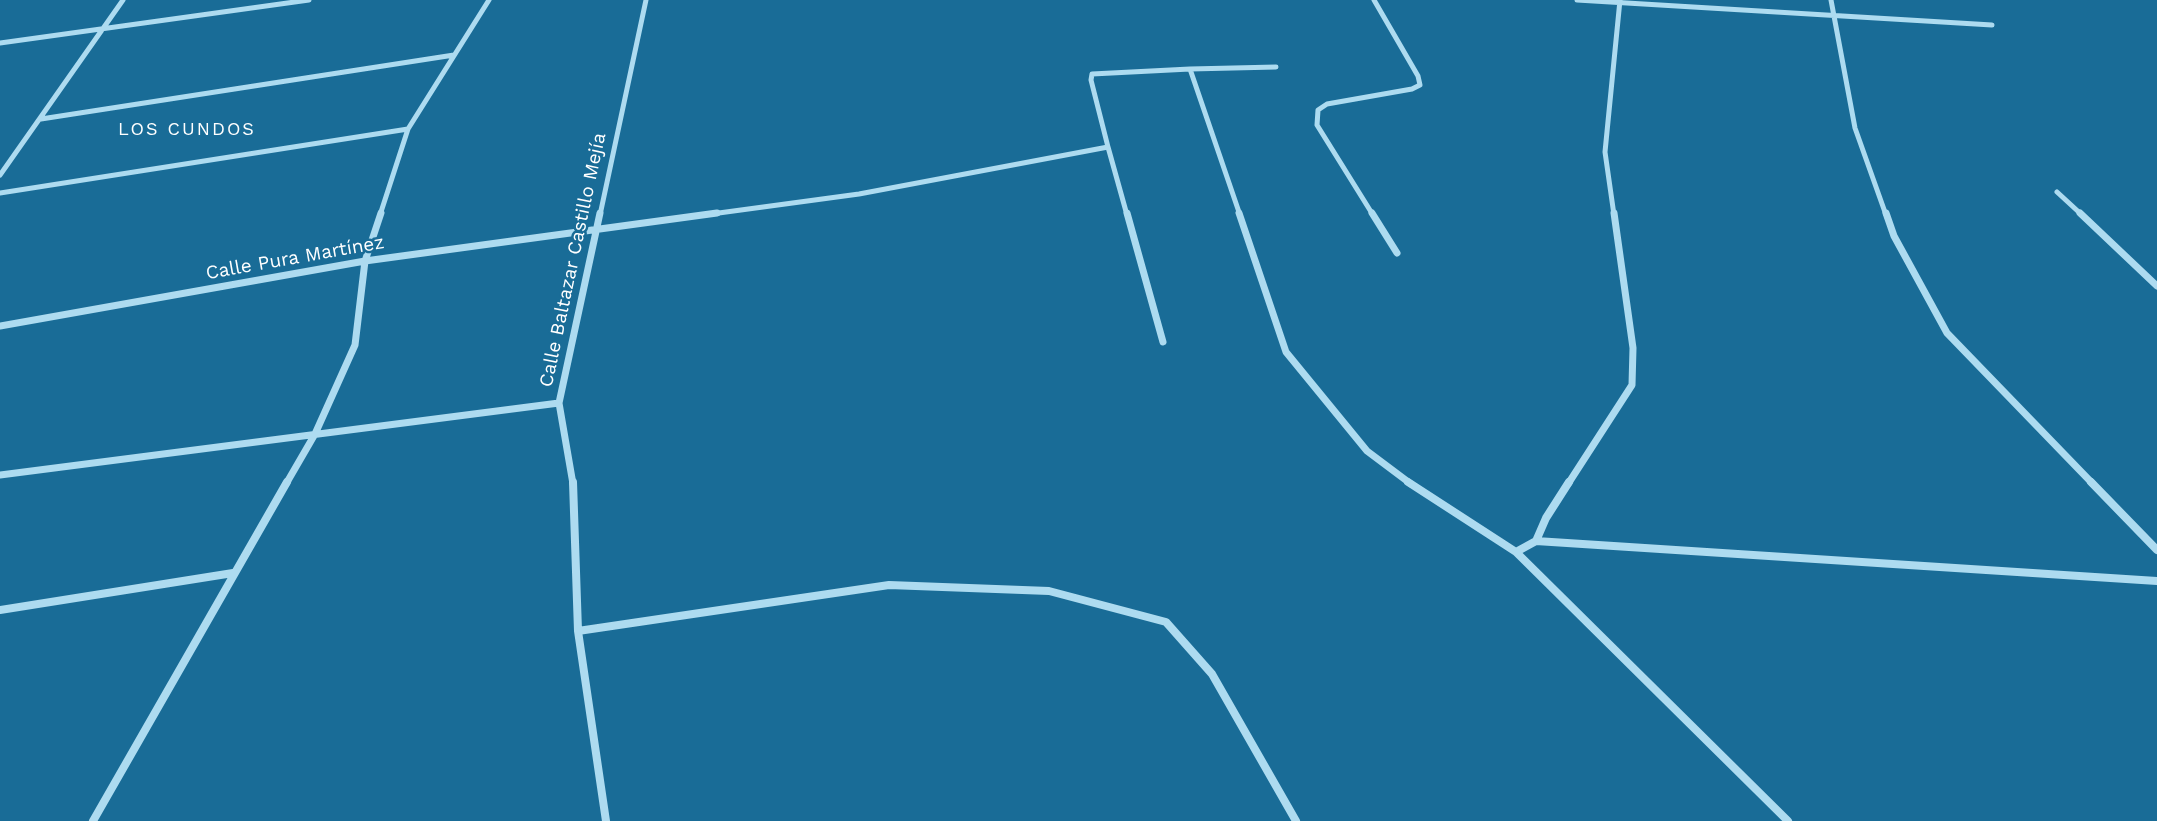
<!DOCTYPE html>
<html>
<head>
<meta charset="utf-8">
<style>
	body { margin:0 }
	canvas { display:block; background:#196c97 }
</style>
</head>
<body>
<canvas width="2157" height="821"></canvas>
<script>
const g = document.querySelector('canvas').getContext('2d');
g.lineJoin = 'round';
function toPath(rows) {
  const path = new Path2D();
  for (const r of rows) {
    path.moveTo(r[0], r[1]);
    for (let i = 2; i < r.length; i += 2) path.lineTo(r[i], r[i + 1]);
  }
  return path;
}
function trace(path, color, width, dash) {
  g.strokeStyle = color;
  g.lineWidth = width;
  g.lineCap = dash ? 'butt' : 'round';
  g.setLineDash(dash || []);
  g.stroke(path);
}
function drawText(font, color, halo, rows, align = 'center') {
  g.font = font + ' "Work Sans",sans-serif';
  g.lineWidth = 5;
  g.setLineDash([]);
  g.textBaseline = 'middle';
  g.strokeStyle = halo;
  g.fillStyle = color;
  for (const [text, x, y, turn = 0] of rows) {
    g.save();
    g.translate(x, y);
    g.rotate((+turn || 0) * Math.PI / 180);
    g.textAlign = isNaN(turn) ? turn : align;
    if (halo) g.strokeText(text, 0, 0);
    g.fillText(text, 0, 0);
    g.restore();
  }
}
const streetFar2 = toPath([
	[1577,0,1992,25],
	[1831,0,1855,128,1886,215],
	[0,43,309,0],
	[1190,69,1276,67],
	[41,119,454,55],
	[1108,147,1127,215],
	[0,175,123,0],
	[2057,192,2082,215],
	[0,193,408,129],
	[380,215,408,129,489,0],
	[600,215,646,0],
	[704,215,859,194,1108,147,1091,80,1092,74,1190,69,1240,215],
	[1373,215,1317,125,1318,110,1327,104,1412,89,1420,85,1418,76,1374,0],
	[1614,215,1605,152,1620,0]
]);
const streetFar1 = toPath([
	[1127,213,1163,342],
	[1239,213,1286,352,1367,451,1411,484],
	[1372,213,1397,253],
	[1886,213,1894,236,1947,333,2093,484],
	[2080,213,2157,286],
	[0,326,365,261,717,213],
	[0,475,559,403],
	[286,484,315,434,355,345,365,261,381,213],
	[573,484,559,403,600,213],
	[1568,484,1632,385,1633,348,1614,213]
]);
const street = toPath([
	[573,482,578,631,606,821],
	[1408,482,1516,552,1536,541,1546,518,1569,482],
	[2091,482,2157,550],
	[1536,541,2157,581],
	[1516,552,1788,821],
	[0,610,233,573],
	[578,631,889,585,1049,591,1166,622,1212,674,1296,821],
	[93,821,287,482]
]);
const farNeighbourhoodnames = [
	["LOS CUNDOS",187,130]
];
const streetNames = [
	["Calle Pura Martínez",295,258,-10],
	["Calle Baltazar Castillo Mejía",573,260,-78]
];
trace(streetFar2, '#addbf0', 5);
trace(streetFar1, '#addbf0', 7);
trace(street, '#addbf0', 8);
g.letterSpacing = '2px';
drawText('18px', '#fff', '#196c97', farNeighbourhoodnames);
g.letterSpacing = '0px';
drawText('19px', '#fff', '#196c97', streetNames);
</script>
</body>
</html>
